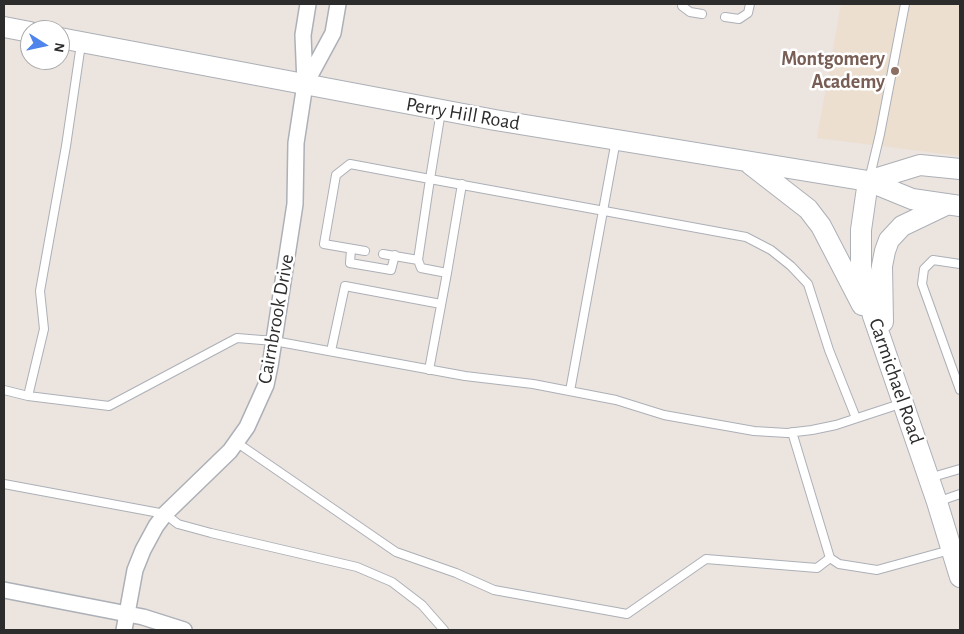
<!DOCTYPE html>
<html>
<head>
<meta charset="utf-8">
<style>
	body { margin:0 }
	#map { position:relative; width:964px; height:634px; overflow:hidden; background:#ece4df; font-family:"Alegreya Sans",sans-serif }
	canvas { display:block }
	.frame { position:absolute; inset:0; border:5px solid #2c2c2c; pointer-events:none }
	.north { position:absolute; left:20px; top:20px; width:50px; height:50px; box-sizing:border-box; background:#fff; border:1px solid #ababab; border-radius:50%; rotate:100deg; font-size:14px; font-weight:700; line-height:20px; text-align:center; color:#2c2c2c }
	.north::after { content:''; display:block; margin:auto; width:18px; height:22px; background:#4e84eb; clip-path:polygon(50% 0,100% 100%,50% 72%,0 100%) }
</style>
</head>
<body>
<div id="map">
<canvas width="964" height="634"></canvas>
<div class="frame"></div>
<div class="north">N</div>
</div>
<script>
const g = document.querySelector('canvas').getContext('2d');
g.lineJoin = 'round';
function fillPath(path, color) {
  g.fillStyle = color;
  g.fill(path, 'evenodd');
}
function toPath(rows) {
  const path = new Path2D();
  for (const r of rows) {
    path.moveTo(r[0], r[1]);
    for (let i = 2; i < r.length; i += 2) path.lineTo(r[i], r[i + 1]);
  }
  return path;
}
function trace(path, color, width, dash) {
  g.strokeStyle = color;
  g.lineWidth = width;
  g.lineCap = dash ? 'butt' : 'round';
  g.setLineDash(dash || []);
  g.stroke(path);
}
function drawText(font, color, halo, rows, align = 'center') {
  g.font = font + ' "Alegreya Sans",sans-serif';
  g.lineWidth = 5;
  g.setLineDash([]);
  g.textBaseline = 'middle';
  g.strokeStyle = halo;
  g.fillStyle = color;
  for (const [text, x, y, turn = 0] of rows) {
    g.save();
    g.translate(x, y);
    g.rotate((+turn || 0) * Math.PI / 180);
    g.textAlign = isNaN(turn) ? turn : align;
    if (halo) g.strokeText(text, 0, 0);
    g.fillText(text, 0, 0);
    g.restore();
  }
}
const education = toPath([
	[841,4,960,4,960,156,817,138]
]);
const lane = toPath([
	[682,4,682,6,690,12,702,14],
	[725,17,739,19,748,13,750,4],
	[81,44,66,146,40,291,44,329,28,396,109,406,237,338,274,341,465,376,533,384,616,400,664,415,754,431,787,433,812,430,836,425,903,403],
	[441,111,430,179,746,237,771,250,791,266,808,284,829,350,856,418],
	[869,180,880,134,905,4],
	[351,249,350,263,391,270,395,255],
	[365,251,324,244,336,175,350,164,430,179,418,260,421,268,447,273,462,184],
	[383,254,418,260],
	[960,264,933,260,924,269,922,284,960,390],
	[331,351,345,286,441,304],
	[429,370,447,273],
	[4,390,28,396],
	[570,391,616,140],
	[792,432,830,558,839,564,877,570,950,550],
	[236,442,396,552,456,573,494,590,627,614,706,559,817,568,830,558],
	[929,478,960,469],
	[4,484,165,514,178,524,211,533,357,567,392,582,422,605,444,630],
	[937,502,960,494]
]);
const street = toPath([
	[306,83,333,33,338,4],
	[4,590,143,617,184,630],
	[124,630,135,570,143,550,156,526,165,514,230,451,247,427,266,385,270,366,295,204,296,143,305,84,303,35,308,4]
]);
const secondary = toPath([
	[4,27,30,32],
	[60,38,495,120,868,181,912,199,960,206],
	[750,164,808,209,821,226,862,305],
	[868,181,861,230,861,267,873,316,937,502,960,577],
	[868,181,920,165,960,169],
	[883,322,882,266,885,251,889,240,902,226,948,204]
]);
const markers = [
	[895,71,5,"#8d6e63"]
];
const educationNames = [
	["Montgomery",885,59],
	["Academy",885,82]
];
const streetNames = [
	["Perry Hill Road",463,114,10],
	["Cairnbrook Drive",276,319,-80],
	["Carmichael Road",896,381,71]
];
fillPath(education, '#ecdfd0');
trace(lane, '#acb0b7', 10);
trace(street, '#acb0b7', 18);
trace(secondary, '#acb0b7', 22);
trace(lane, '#fff', 8);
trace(street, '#fff', 15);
trace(secondary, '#fff', 20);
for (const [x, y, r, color] of markers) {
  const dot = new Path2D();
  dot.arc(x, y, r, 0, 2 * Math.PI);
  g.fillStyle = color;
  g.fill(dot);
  trace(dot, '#fff', 2);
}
drawText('bold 20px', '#785e54', '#fff', educationNames, 'right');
drawText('20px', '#2c2c2c', '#fff', streetNames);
</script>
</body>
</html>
